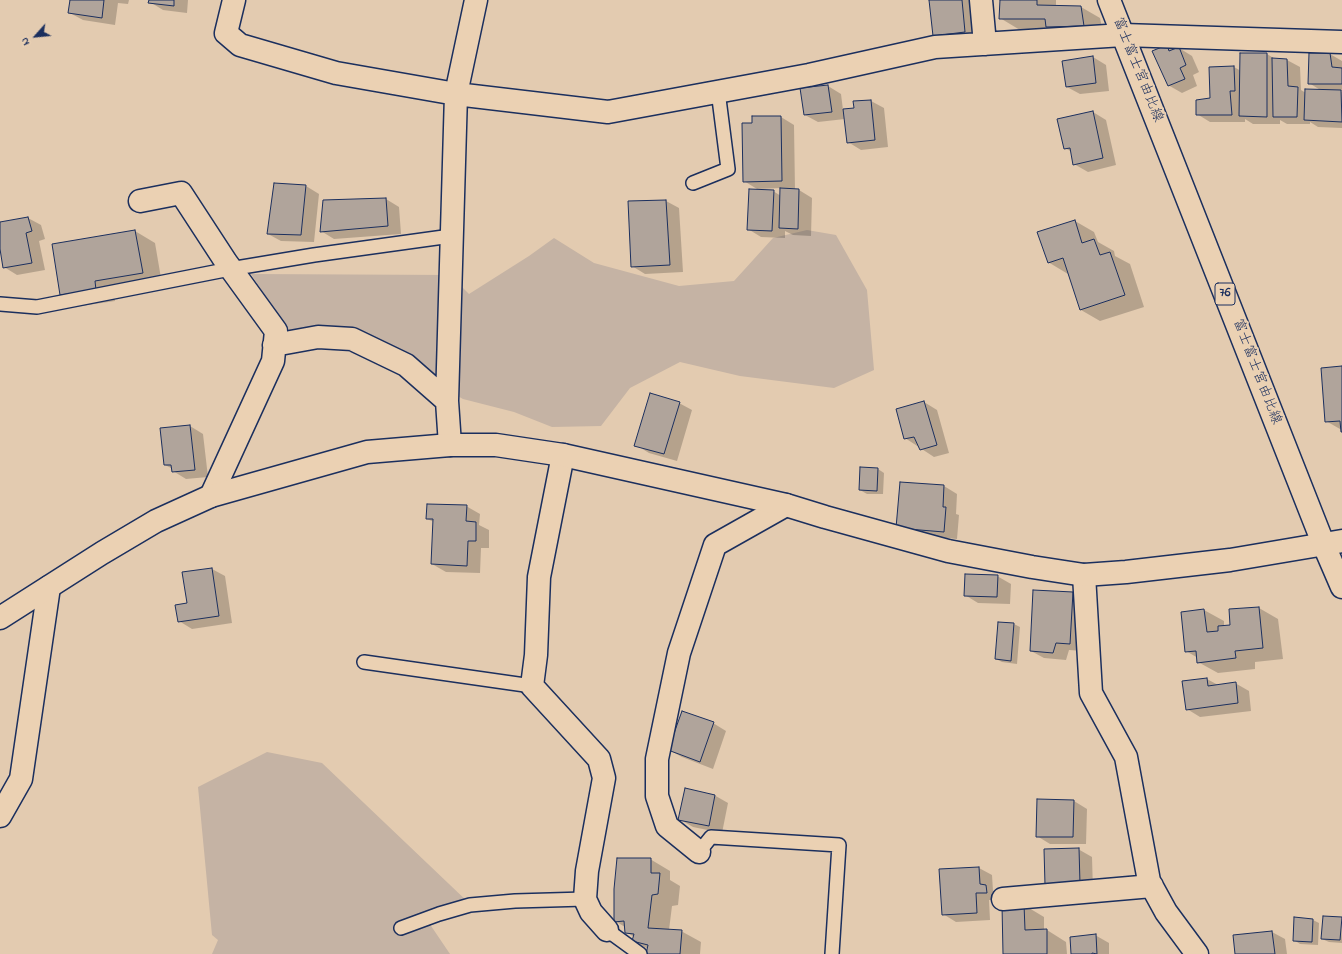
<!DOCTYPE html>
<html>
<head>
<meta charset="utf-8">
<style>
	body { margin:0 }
	#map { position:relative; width:1342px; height:954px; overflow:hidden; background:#e3cbb0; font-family:"Indie Flower",sans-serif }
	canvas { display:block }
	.north { position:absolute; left:16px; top:16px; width:40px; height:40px; -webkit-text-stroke:3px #ebd1b3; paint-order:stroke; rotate:243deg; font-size:11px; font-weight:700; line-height:16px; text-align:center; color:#1b2f5e }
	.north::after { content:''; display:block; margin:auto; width:14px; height:18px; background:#1b2f5e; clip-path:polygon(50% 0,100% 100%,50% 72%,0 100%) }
</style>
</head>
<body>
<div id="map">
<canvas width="1342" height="954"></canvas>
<div class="north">N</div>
</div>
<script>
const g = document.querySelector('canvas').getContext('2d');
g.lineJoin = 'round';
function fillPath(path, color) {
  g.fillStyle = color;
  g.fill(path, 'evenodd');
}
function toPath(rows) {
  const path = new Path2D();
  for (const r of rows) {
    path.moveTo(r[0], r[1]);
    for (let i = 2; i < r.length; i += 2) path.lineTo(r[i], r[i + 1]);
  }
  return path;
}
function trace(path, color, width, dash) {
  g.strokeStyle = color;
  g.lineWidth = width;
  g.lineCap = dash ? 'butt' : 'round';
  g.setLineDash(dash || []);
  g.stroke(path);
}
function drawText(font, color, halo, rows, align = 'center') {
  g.font = font + ' "Indie Flower","Klee One",sans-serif';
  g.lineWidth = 4;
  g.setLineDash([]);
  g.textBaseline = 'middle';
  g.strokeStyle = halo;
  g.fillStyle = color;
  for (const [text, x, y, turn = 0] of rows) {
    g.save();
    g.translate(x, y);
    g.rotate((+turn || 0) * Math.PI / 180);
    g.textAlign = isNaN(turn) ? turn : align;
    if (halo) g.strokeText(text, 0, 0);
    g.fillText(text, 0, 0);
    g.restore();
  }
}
const green = toPath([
	[807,230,836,235,867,290,874,370,834,388,740,376,680,362,630,388,601,426,552,427,514,412,463,399,397,361,301,340,287,330,251,274,450,275,469,294,529,256,554,238,594,263,679,286,734,281,773,238],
	[267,752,322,763,470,904,425,917,450,954,212,954,218,940,212,935,198,787]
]);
const shadow = toPath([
	[71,0,129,0,128,4,118,3,115,25,83,20,70,13],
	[150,0,188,0,187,13,163,10,150,2],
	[930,0,974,0,978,39,947,43,934,35],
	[1001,0,1056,0,1056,6,1081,7,1100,18,1104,37,1053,30,1020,30,1000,18],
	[1166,46,1174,50,1179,48,1192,56,1199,72,1193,75,1197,86,1182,93,1168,85],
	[1267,54,1275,59,1287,60,1300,67,1301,90,1306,93,1322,91,1309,83,1330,54,1342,61,1342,91,1341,91,1342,92,1342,128,1318,127,1310,122,1310,124,1287,124,1280,120,1280,124,1253,124,1245,119,1245,122,1210,122,1197,114,1211,99,1210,68,1234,67,1241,71],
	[1093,57,1106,65,1109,91,1080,94,1067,87],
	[828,86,841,94,843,110,855,108,871,101,884,108,888,147,861,150,848,142,845,119,818,122,805,115],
	[1093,112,1106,120,1116,165,1088,172,1074,164,1072,152,1065,148],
	[781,117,794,125,795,190,799,190,812,198,811,236,793,235,785,231,785,238,761,237,748,229,773,191,781,196,781,188,757,189,744,181,753,124],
	[306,186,319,194,314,242,281,241,268,234],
	[386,199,399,207,401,234,334,239,321,231],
	[666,201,679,208,683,272,645,274,632,266],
	[28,218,41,225,45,239,39,241,45,270,17,275,4,267,0,244,0,223],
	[1075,221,1094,232,1098,242,1114,251,1115,256,1130,264,1144,307,1100,321,1081,310,1068,274,1048,262],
	[135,231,155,243,162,284,114,292,115,301,81,306,61,294],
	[1342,367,1342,429,1340,429,1326,421],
	[924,402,937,410,949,453,934,457,905,438],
	[679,403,692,410,677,461,649,453,636,445],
	[190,426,203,434,208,477,186,479,173,471,173,469,165,465],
	[878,469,884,473,883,494,867,494,860,490],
	[901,483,944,486,957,494,956,514,959,515,957,539,911,535],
	[466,506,480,514,479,525,489,530,489,548,481,548,480,573,446,572,432,564,434,522,427,519],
	[212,569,225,576,232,623,192,629,179,621,188,604],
	[997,576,1011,584,1010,604,978,603,965,595],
	[1073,593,1086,601,1083,651,1069,650,1066,660,1044,658,1031,651],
	[1259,608,1278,619,1283,659,1255,662,1255,669,1218,673,1198,662,1198,658,1186,651,1182,612,1204,610,1224,621,1224,626,1231,625],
	[1014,624,1020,627,1017,664,1002,662,996,659],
	[1207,679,1218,685,1235,683,1249,691,1251,711,1200,717,1187,709],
	[713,723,726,731,713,769,682,757,669,750],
	[714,795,728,803,722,833,693,827,679,819],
	[1074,801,1087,809,1086,844,1050,844,1037,836],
	[1078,849,1092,857,1093,891,1059,892],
	[650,859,670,871,670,880,680,886,678,905,672,906,669,930,681,931,701,942,700,954,647,954,648,949,633,940,634,937,626,932,625,927,615,921],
	[979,868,992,875,993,891,999,894,1000,900,989,900,990,920,956,922,943,914,940,870],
	[1024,905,1044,917,1044,930,1047,930,1066,942,1067,954,1004,954],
	[1341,918,1342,943,1329,942,1322,939],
	[1313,920,1319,923,1318,945,1300,944,1294,940],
	[1272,932,1285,939,1287,954,1236,954],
	[1095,935,1109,943,1109,954,1072,954]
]);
const building = toPath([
	[70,0,104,0,102,18,68,13,70,0],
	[149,0,174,0,174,6,148,3,149,0],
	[929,0,962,0,965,32,933,36,929,0],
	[1000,0,1037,0,1037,5,1081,6,1084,26,1046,27,1045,19,999,19,1000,0],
	[1167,45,1169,51,1179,47,1186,65,1180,68,1185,79,1168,86,1152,51,1167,45],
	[1240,53,1267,53,1267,117,1239,116,1240,53],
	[1309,53,1330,53,1332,67,1342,68,1342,84,1308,84,1309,53],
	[1093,56,1096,83,1066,87,1062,61,1093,56],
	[1272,58,1287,59,1288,86,1298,87,1297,117,1273,117,1272,58],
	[1234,66,1235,91,1230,91,1232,115,1196,115,1196,100,1210,98,1209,67,1234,66],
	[828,85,832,112,804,115,800,88,828,85],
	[1305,89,1341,90,1342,122,1304,120,1305,89],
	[871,100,875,140,847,143,843,109,854,108,853,101,871,100],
	[1093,111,1103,158,1073,165,1070,148,1064,149,1057,119,1093,111],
	[752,116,781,116,782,181,743,182,742,123,752,123,752,116],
	[274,183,306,185,301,235,267,234,274,183],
	[780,188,799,189,798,229,779,228,780,188],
	[749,189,774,190,772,231,747,230,749,189],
	[386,198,388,226,320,232,323,200,386,198],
	[666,200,670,265,631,267,628,201,666,200],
	[28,217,32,231,26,233,32,263,3,268,0,249,0,222,28,217],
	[1075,220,1082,243,1094,239,1100,255,1110,252,1125,295,1080,310,1063,258,1048,263,1037,232,1075,220],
	[135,230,143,273,95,281,96,290,60,295,52,244,135,230],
	[1342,366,1342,432,1341,432,1340,421,1325,422,1321,368,1342,366],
	[650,393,680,402,664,454,634,446,650,393],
	[924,401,937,445,920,450,914,437,904,439,896,409,924,401],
	[190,425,195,470,172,472,171,465,164,465,160,428,190,425],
	[860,467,878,468,877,491,859,490,860,467],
	[900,482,944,485,943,507,946,507,944,532,896,528,900,482],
	[427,504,467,505,466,521,476,522,476,541,468,541,467,566,431,564,433,519,426,519,427,504],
	[212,568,219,616,178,622,175,605,187,603,182,572,212,568],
	[965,574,998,575,997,597,964,596,965,574],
	[1033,590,1073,592,1070,644,1056,643,1053,653,1030,651,1033,590],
	[1259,607,1263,648,1235,651,1236,658,1197,663,1196,651,1185,652,1181,612,1204,609,1207,632,1218,631,1218,626,1230,625,1229,609,1259,607],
	[998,622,1014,623,1011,661,995,659,998,622],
	[1207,678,1208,686,1236,682,1238,703,1186,710,1182,681,1207,678],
	[682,711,714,722,700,762,668,750,682,711],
	[685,788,715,795,709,826,678,820,685,788],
	[1037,799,1074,800,1073,837,1036,837,1037,799],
	[1079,848,1080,884,1045,885,1044,849,1079,848],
	[617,858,651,858,651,873,660,873,658,894,652,895,648,928,682,930,680,954,646,954,648,945,632,941,634,934,625,933,624,921,614,922,614,889,617,858],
	[979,867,980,884,986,885,987,893,976,893,977,913,942,915,939,869,979,867],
	[1024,904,1025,930,1047,929,1047,954,1003,954,1002,905,1024,904],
	[1323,916,1342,917,1340,940,1321,939,1323,916],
	[1294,917,1313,919,1312,942,1293,941,1294,917],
	[1272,931,1275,954,1235,954,1233,935,1272,931],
	[1096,934,1097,954,1092,953,1092,954,1071,954,1070,937,1096,934]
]);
const service = toPath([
	[693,183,728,169,718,91],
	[0,304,37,307,230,269,314,255,451,236],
	[364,662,532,686],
	[699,852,711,837,839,845,832,954],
	[401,928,439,914,470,905,515,901,585,899],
	[607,930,640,954]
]);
const minor = toPath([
	[234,0,226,33,240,45,336,73,456,94,608,112,809,75,935,47,1123,35,1342,42],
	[981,0,985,44],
	[140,201,181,193,226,262,276,331,273,361,211,496],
	[274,345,318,337,352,339,406,365,447,401],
	[450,445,447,401,456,94,476,0],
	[563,455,539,577,536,655,532,686,599,759,604,778,587,871,585,899,591,912,607,930],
	[1084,575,1091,693,1126,757,1149,881,1166,912,1197,954],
	[0,816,21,779,49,587],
	[699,852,667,826,657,796,657,759,679,653,715,545,786,505],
	[1003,899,1152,886]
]);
const tertiary = toPath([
	[0,618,102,553,156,521,211,496,367,452,450,445,496,445,563,455,786,505,825,517,948,551,1032,567,1084,575,1126,572,1230,560,1342,541]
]);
const primary = toPath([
	[1109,0,1323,543,1342,587]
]);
const shields = [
	[1225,294,20]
];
const shieldNames = [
	["76",1225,294]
];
const streetNames = [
	["富士富士宮由比線",1137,70,68],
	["富士富士宮由比線",1256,372,69]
];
fillPath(green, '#c5b3a4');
fillPath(shadow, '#0003');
fillPath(building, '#b0a49b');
trace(building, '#1b2f5e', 1);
trace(service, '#1b2f5e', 16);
trace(minor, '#1b2f5e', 25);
trace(tertiary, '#1b2f5e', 25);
trace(primary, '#1b2f5e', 25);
trace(service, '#ebd1b3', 13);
trace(minor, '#ebd1b3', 22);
trace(tertiary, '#ebd1b3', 22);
trace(primary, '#ebd1b3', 22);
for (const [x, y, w] of shields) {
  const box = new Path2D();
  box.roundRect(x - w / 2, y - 11, w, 22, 3);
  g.fillStyle = '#ebd1b3';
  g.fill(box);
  trace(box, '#1b2f5e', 1);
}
drawText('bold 13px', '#1b2f5e', null, shieldNames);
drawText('14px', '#1b2f5e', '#ebd1b3', streetNames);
</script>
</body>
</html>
